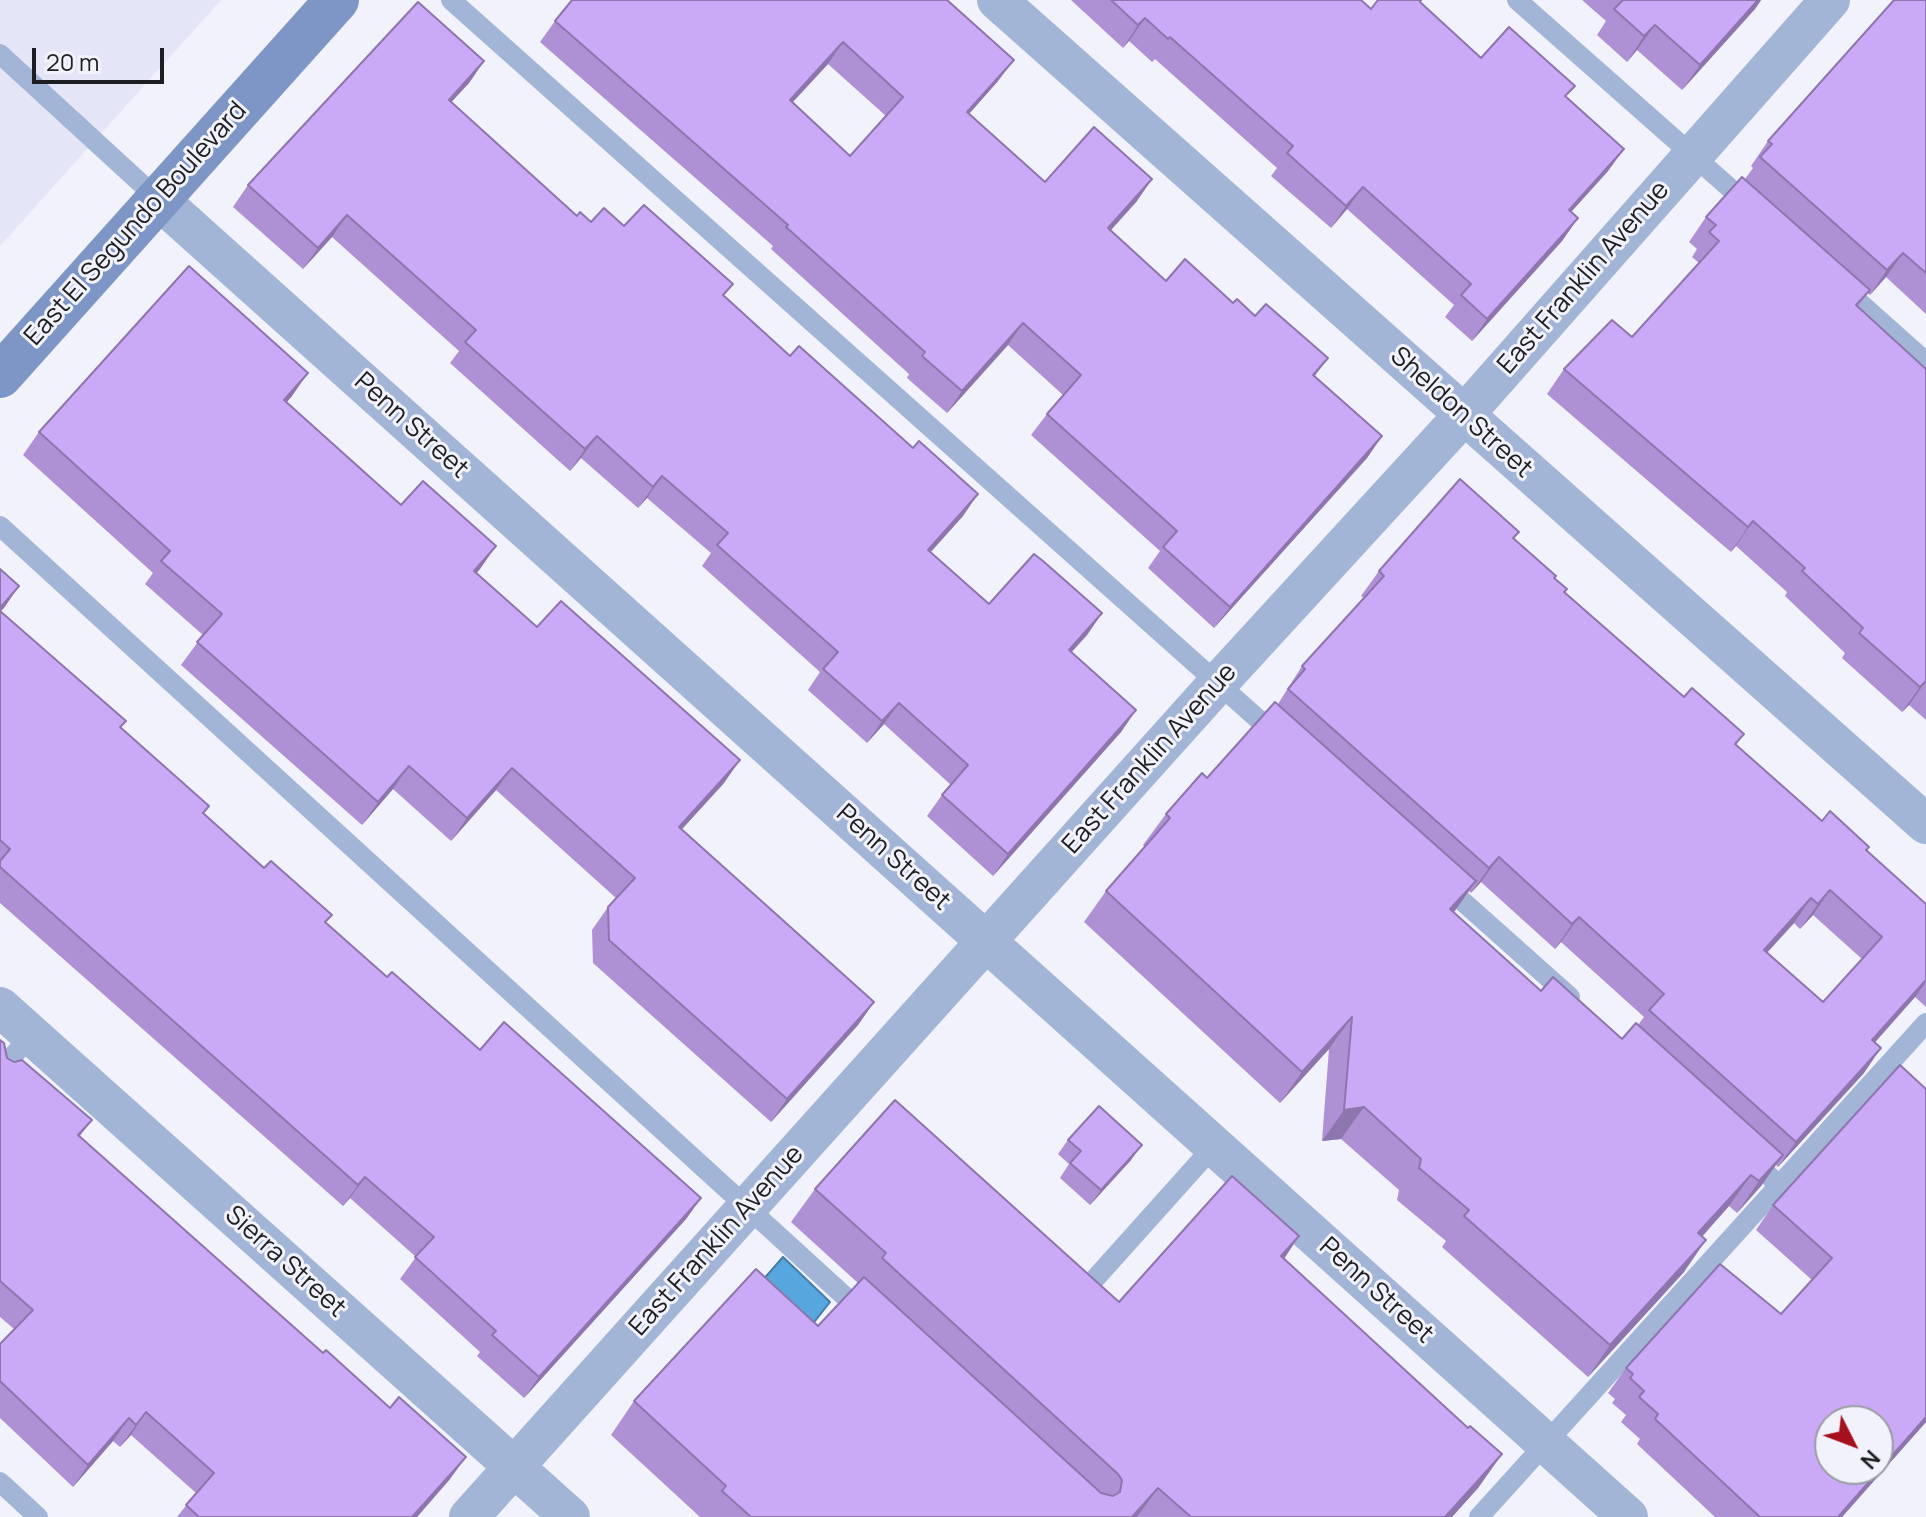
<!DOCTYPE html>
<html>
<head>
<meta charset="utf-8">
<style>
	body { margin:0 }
	#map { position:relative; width:1926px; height:1517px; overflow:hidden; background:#f1f2fc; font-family:Manrope,sans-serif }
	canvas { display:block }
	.north { position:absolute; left:1814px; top:1405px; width:80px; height:80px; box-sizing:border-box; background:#f1f2fc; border:2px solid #9c9da4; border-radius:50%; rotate:132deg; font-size:22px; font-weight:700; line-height:32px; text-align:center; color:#1d1e21 }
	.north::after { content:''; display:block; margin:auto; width:28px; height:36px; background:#a60f1c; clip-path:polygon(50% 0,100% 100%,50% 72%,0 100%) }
	.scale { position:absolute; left:32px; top:48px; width:132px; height:36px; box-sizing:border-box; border:4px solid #1d1e21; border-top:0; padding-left:10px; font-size:24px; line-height:28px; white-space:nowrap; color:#1d1e21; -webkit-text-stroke:6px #f1f2fc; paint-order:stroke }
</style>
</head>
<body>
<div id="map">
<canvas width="1926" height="1517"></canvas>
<div class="north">N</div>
<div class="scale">20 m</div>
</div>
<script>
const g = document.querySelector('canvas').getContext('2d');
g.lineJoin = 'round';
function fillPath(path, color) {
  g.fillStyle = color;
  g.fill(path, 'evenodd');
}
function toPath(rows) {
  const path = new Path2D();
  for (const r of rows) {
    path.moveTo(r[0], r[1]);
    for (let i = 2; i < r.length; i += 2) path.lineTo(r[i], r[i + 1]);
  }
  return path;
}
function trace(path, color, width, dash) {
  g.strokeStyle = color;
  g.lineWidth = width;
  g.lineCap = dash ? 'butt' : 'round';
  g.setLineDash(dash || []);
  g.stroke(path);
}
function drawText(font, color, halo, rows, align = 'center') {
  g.font = font + ' Manrope,sans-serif';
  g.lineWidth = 6;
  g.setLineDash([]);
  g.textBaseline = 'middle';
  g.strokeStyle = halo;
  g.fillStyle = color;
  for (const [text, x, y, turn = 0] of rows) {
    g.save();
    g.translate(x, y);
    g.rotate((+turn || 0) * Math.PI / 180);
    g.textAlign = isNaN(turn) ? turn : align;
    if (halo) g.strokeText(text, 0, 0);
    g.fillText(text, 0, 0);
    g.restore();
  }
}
const built = toPath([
	[0,0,221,0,0,246]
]);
const water = toPath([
	[783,1257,830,1302,804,1335,762,1281,783,1257]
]);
const service = toPath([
	[451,0,1277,736],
	[1517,0,1749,205],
	[0,54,158,199],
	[1842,287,1926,362],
	[0,526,863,1313],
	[1441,882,1570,997],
	[0,1071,31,1035],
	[1748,1157,1778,1184],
	[1093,1281,1214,1146],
	[0,1482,38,1517],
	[1479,1517,1926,1023]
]);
const minor = toPath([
	[997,0,1926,824],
	[158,199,1628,1517],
	[0,1007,570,1517],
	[469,1517,1218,683,1463,416,1830,0]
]);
const secondary = toPath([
	[0,376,337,0]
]);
const wall = toPath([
	[947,0,998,81,969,114,1045,182,1137,201,1111,230,1166,281,1233,303,1328,358,1315,376,1382,436,1367,458,1214,628,1148,568,1160,551,1031,435,1047,414,1063,395,1008,345,947,413,907,378,909,374,771,249,773,246,540,42,555,21],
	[828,64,886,116,850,156,793,102],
	[1071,0,1361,0,1371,9,1420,3,1481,58,1566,98,1608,171,1571,212,1578,218,1562,241,1472,341,1445,317,1454,305,1347,209,1331,228,1271,176,1277,168,1155,59,1152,62,1129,41,1123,48],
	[1582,0,1761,0,1755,9,1682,90,1637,50,1627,62,1597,35,1606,21],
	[1926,0,1926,314,1886,277,1870,295,1868,293,1858,307,1926,369,1926,720,1909,705,1902,712,1842,658,1845,653,1785,596,1787,592,1736,546,1731,552,1718,541,1547,394,1564,369,1632,337,1699,263,1692,257,1697,249,1689,242,1706,217,1745,179,1753,168,1751,166,1768,141],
	[484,61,469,83,451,102,577,216,591,222,624,226,724,296,963,516,930,552,989,604,1102,613,1087,635,1071,652,1136,710,1121,732,993,876,927,816,942,795,951,785,884,724,867,743,808,690,820,672,702,566,711,553,647,498,638,508,581,458,570,471,450,363,459,351,332,237,303,269,233,207,248,185],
	[292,396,286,403,401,505,480,569,476,573,537,627,724,783,682,829,874,1002,858,1025,771,1122,593,963,592,930,608,907,616,898,496,790,451,841,393,789,362,825,181,665,203,635,145,584,153,573,23,455,39,432],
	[1519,532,1514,538,1554,578,1565,592,1684,697,1744,734,1736,745,1822,821,1867,850,1926,904,1926,1007,1915,997,1875,1042,1864,1073,1778,1167,1776,1165,1761,1186,1737,1213,1729,1206,1702,1237,1684,1272,1588,1377,1442,1247,1446,1241,1397,1200,1399,1190,1341,1139,1322,1141,1329,1049,1280,1103,1084,922,1106,891,1145,847,1143,845,1166,814,1207,778,1278,704,1302,666,1364,598,1361,596,1379,571],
	[1481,882,1555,949,1561,942,1644,1017,1638,1025,1622,1039,1541,991,1454,912,1469,891,1471,893],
	[1813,915,1862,959,1823,1002,1767,953,1794,923,1800,929],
	[0,569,19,586,1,611,126,721,121,728,204,814,387,977,480,1050,701,1198,686,1219,524,1398,477,1356,480,1352,400,1279,416,1257,350,1198,343,1206,0,903],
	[0,1040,7,1058,92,1120,80,1136,450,1479,417,1517,177,1517,196,1493,131,1435,120,1447,113,1441,73,1487,0,1418,0,1344,14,1329,0,1317],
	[1926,1089,1926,1422,1842,1517,1715,1517,1637,1444,1640,1439,1621,1422,1626,1415,1612,1403,1615,1399,1608,1393,1626,1368,1781,1314,1812,1280,1756,1230,1773,1205],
	[1068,1140,1131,1160,1090,1205,1060,1178,1069,1164,1058,1154],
	[815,1189,1119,1302,1299,1236,1284,1259,1468,1428,1502,1454,1478,1488,1452,1517,700,1517,611,1435,634,1401,818,1326,858,1283,791,1222]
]);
const shadedWall = toPath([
	[1758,0,1761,0,1755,9,1682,90,1700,65],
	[1145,18,1129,41,1123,48,1138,25],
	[1655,25,1637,50,1627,62,1644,36],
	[843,42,828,64,775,121,790,100],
	[1014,60,998,81,952,133,967,112],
	[484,61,469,83,433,122,449,100],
	[1624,149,1608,171,1553,232,1569,210],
	[1152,179,1137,201,1093,250,1108,228],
	[1363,187,1347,209,1331,228,1346,206],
	[347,215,332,237,303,269,318,248],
	[1578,218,1562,241,1472,341,1487,319],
	[1903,253,1886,277,1870,295,1887,270],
	[1023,323,1008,345,947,413,962,391],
	[308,373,292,396,268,423,284,400],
	[597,436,581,458,570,471,585,449],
	[1382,436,1367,458,1214,628,1230,607],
	[662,476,647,498,638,508,653,487],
	[978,494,963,516,913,572,928,550],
	[1753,521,1736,546,1731,552,1748,527],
	[496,546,480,569,458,594,474,571],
	[19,586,4,608,0,612,0,608],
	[1102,613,1087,635,1054,672,1069,650],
	[1926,681,1909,705,1902,712,1920,687],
	[899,703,884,724,867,743,882,721],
	[1136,710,1121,732,993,876,1008,854],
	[740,760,724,783,663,850,679,827],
	[409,766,393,789,362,825,378,802],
	[512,768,496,790,451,841,467,818],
	[1499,857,1481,882,1471,893,1489,868],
	[1476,881,1454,912,1450,909],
	[1830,890,1813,915,1800,929,1818,904],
	[1811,898,1794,923,1746,975,1764,950],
	[1579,917,1561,942,1555,949,1572,924],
	[1926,980,1926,982,1915,997,1855,1065,1872,1040],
	[874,1002,858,1025,771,1122,787,1099],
	[1352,1017,1329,1049,1280,1103,1302,1072],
	[1881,1048,1864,1073,1778,1167,1796,1142],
	[1364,1107,1341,1139,1322,1141,1344,1110],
	[1142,1145,1131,1160,1090,1205,1101,1190],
	[1783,1155,1761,1186,1737,1213,1759,1181],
	[1751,1175,1729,1206,1676,1265,1698,1233],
	[365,1177,350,1198,343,1206,358,1185],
	[701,1198,686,1219,524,1398,539,1377],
	[1299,1236,1276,1270,1281,1256],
	[1706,1240,1684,1272,1588,1377,1610,1345],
	[146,1412,131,1435,120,1447,136,1425],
	[1926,1417,1926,1422,1842,1517,1838,1517],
	[129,1418,113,1441,73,1487,88,1465],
	[1502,1454,1478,1488,1452,1517,1445,1517],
	[466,1457,450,1479,417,1517,412,1517],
	[1158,1488,1137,1517,1132,1517]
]);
const building = toPath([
	[572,0,947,0,1014,60,967,112,1045,182,1094,127,1152,179,1108,228,1166,281,1185,259,1233,303,1237,299,1255,316,1266,304,1328,358,1313,375,1382,436,1230,607,1163,547,1177,531,1047,414,1081,375,1023,323,962,391,922,356,925,352,786,227,788,225,555,21,572,0],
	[843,42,903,97,850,156,790,100,843,42],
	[1111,0,1361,0,1371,9,1378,0,1421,0,1420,2,1481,58,1509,27,1575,86,1565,96,1624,149,1569,210,1578,218,1487,319,1461,295,1471,284,1363,187,1346,206,1287,153,1293,146,1170,37,1168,39,1145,18,1138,25,1111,0],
	[1623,0,1758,0,1700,65,1655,25,1644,36,1614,9,1623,0],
	[1894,0,1926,0,1926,273,1903,253,1887,270,1760,157,1772,144,1768,141,1894,0],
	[418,2,484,61,449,100,577,216,580,212,591,222,604,208,624,226,644,205,733,284,723,295,790,356,799,346,913,448,919,441,978,494,928,550,989,604,1034,554,1043,561,1102,613,1069,650,1136,710,1008,854,942,795,968,765,899,703,882,721,823,669,838,652,717,545,728,533,662,476,653,487,597,436,585,449,465,342,476,330,347,215,318,248,248,185,418,2],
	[1742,177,1870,290,1856,305,1926,369,1926,681,1920,687,1859,633,1863,628,1802,571,1805,568,1753,521,1748,527,1735,516,1564,369,1612,320,1632,337,1719,241,1709,232,1716,225,1706,217,1742,177],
	[189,266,308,373,284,400,401,505,423,481,496,546,474,571,537,627,561,601,740,760,679,827,874,1002,787,1099,609,940,608,907,635,878,512,768,467,818,409,766,378,802,197,642,222,614,161,561,170,551,39,432,189,266],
	[1460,479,1519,532,1513,538,1556,576,1554,578,1567,589,1564,592,1684,697,1692,688,1744,734,1735,744,1822,821,1830,811,1869,847,1866,850,1926,904,1926,980,1872,1040,1881,1048,1796,1142,1649,1010,1664,994,1579,917,1572,924,1499,857,1489,868,1288,689,1305,669,1302,666,1384,576,1379,571,1460,479],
	[1830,890,1882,937,1823,1002,1764,950,1811,898,1818,904,1830,890],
	[0,569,19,586,0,608,0,569],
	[0,611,126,721,120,727,209,806,203,813,264,868,271,861,332,915,325,922,387,977,392,972,480,1050,504,1022,701,1198,539,1377,492,1335,496,1331,415,1257,434,1237,365,1177,358,1185,0,867,0,861,10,849,0,840,0,611],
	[1275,702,1476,881,1450,909,1541,991,1553,977,1622,1039,1636,1023,1783,1155,1759,1181,1751,1175,1698,1233,1706,1240,1610,1345,1464,1216,1469,1210,1419,1168,1421,1159,1364,1107,1344,1110,1352,1017,1302,1072,1106,891,1170,818,1166,814,1202,773,1207,778,1275,702],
	[0,1040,4,1043,7,1058,14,1062,22,1060,92,1120,78,1135,323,1353,326,1350,390,1408,399,1397,466,1457,412,1517,199,1517,186,1505,214,1473,146,1412,136,1425,129,1418,88,1465,0,1381,0,1344,33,1310,0,1281,0,1040],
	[1900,1065,1926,1089,1926,1417,1838,1517,1760,1517,1655,1419,1658,1414,1639,1397,1644,1391,1630,1378,1633,1374,1626,1368,1720,1264,1781,1314,1832,1258,1773,1205,1900,1065],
	[1830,1421,1878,1421,1878,1469,1830,1469,1830,1421],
	[895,1100,1119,1302,1232,1176,1299,1236,1281,1256,1468,1428,1470,1426,1502,1454,1445,1517,1191,1517,1158,1488,1132,1517,751,1517,722,1491,726,1486,634,1401,756,1269,818,1326,864,1277,1101,1493,1113,1496,1120,1492,1122,1480,1118,1474,882,1258,886,1253,815,1189,895,1100],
	[1099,1106,1142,1145,1101,1190,1070,1163,1081,1151,1068,1140,1099,1106]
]);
const streetNames = [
	["East El Segundo Boulevard",136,224,-48],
	["East Franklin Avenue",1584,278,-49],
	["Sheldon Street",1461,413,42],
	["Penn Street",411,426,42],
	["East Franklin Avenue",1150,759,-48],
	["Penn Street",893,858,42],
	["East Franklin Avenue",717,1241,-48],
	["Sierra Street",285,1262,42],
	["Penn Street",1376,1291,42]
];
fillPath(built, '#e4e5f6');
fillPath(water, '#58a6de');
trace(water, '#467da5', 2);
trace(service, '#a3b5d6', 20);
trace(minor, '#a3b5d6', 40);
trace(secondary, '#7d96c6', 44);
fillPath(wall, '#ae91d4');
fillPath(shadedWall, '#8d76ad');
fillPath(building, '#caa9f7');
trace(building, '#8d76ad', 2);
drawText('26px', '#1d1e21', '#f1f2fc', streetNames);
</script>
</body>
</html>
